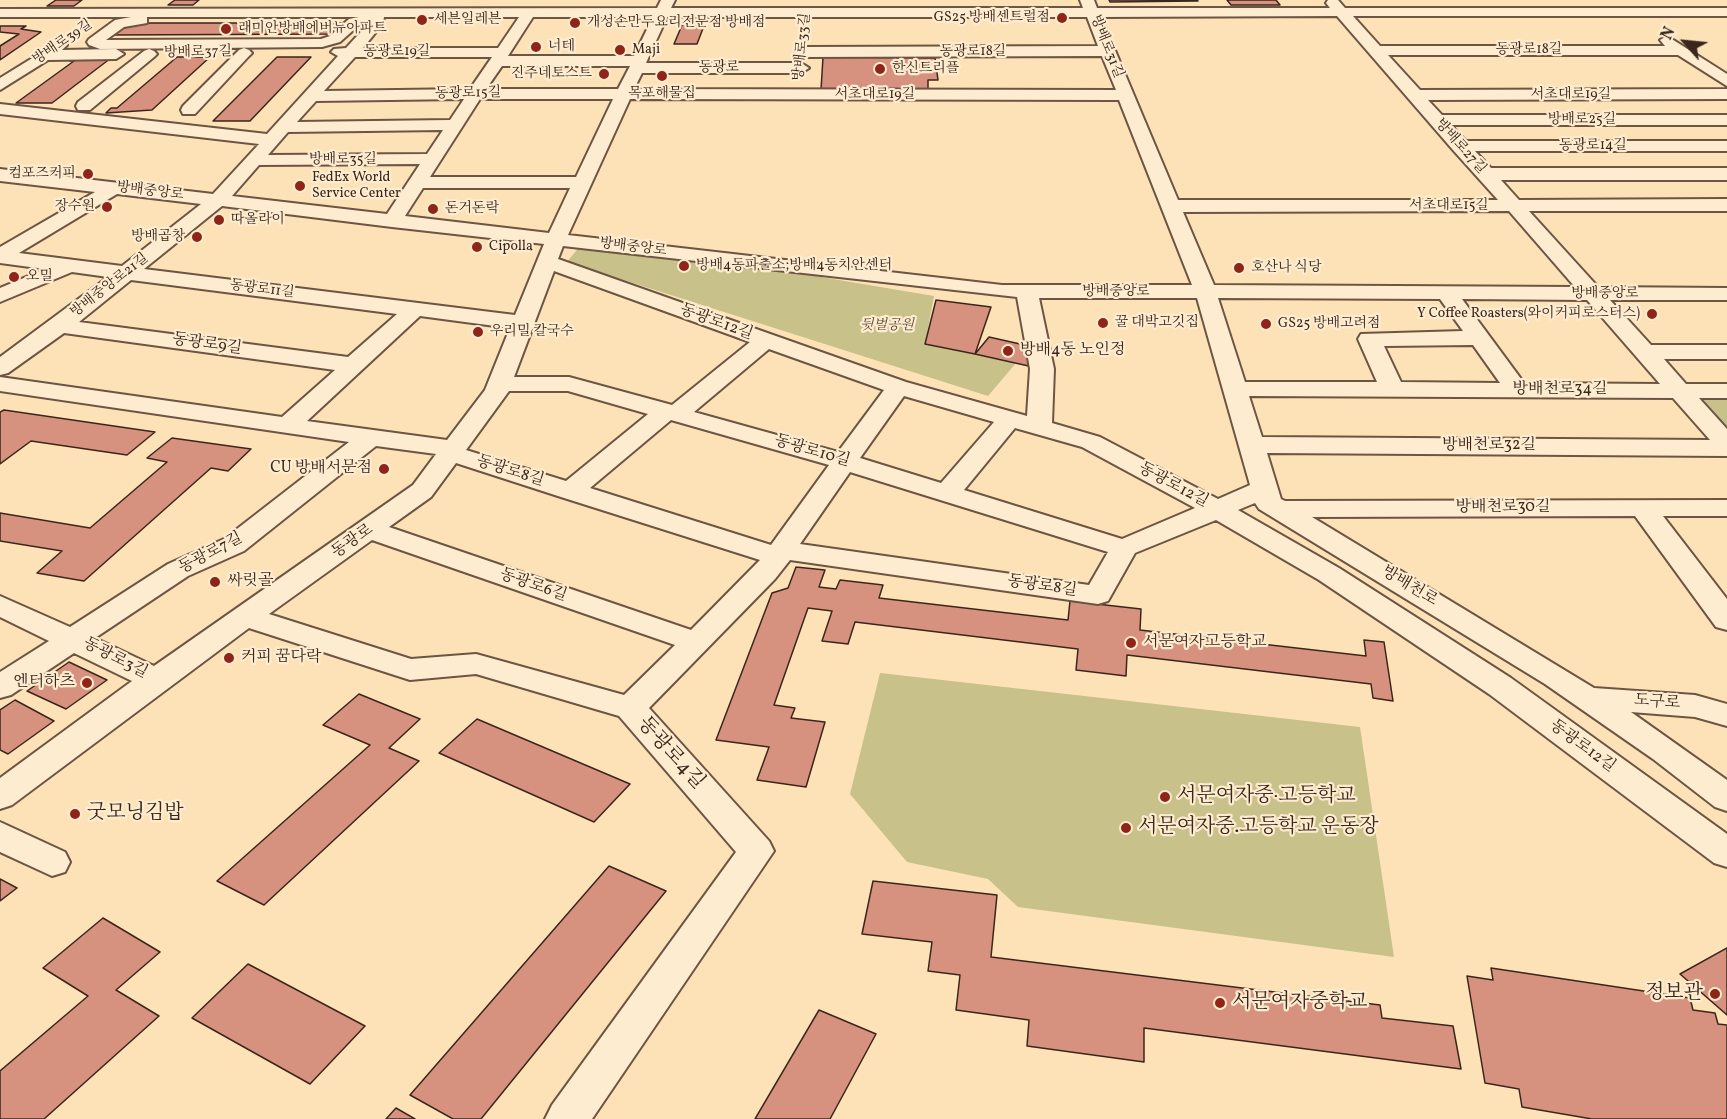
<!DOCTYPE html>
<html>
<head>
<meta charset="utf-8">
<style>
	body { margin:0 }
	#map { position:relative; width:1727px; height:1119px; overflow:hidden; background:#fee2b7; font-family:Vollkorn,serif }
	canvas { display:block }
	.north { position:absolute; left:1655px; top:12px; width:60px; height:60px; -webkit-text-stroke:4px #feecd0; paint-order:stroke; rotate:297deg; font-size:16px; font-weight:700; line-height:24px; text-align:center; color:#3b261c }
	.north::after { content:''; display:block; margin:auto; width:21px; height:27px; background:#3b261c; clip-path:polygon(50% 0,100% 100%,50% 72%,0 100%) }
</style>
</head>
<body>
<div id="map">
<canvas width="1727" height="1119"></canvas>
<div class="north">N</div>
</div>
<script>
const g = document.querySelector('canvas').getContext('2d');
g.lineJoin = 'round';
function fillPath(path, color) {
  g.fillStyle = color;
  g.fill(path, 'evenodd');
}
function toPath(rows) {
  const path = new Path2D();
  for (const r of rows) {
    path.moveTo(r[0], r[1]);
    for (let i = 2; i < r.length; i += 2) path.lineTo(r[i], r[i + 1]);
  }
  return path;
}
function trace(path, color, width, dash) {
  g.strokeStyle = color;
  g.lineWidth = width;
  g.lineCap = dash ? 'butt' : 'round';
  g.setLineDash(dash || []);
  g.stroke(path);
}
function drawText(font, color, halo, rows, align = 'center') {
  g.font = font + ' Vollkorn,"Noto Serif KR",serif';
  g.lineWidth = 4.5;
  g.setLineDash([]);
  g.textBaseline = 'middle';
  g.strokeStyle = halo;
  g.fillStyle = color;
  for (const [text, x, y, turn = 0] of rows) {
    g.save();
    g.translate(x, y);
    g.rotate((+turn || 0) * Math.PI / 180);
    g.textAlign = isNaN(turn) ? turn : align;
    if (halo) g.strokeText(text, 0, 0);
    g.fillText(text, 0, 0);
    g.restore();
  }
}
const green = toPath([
	[583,242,720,260,934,296,925,344,1016,363,988,396,567,262],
	[1689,393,1727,393,1727,437],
	[880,673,1360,727,1394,957,1018,907,988,879,907,862,850,794]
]);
const building = toPath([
	[56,0,82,0,74,6,47,6,56,0],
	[175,0,199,0,193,5,168,5,175,0],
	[1109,0,1197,0,1198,1,1110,2,1109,0],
	[1227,0,1276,0,1280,5,1231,5,1227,0],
	[685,18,707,18,697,44,674,44,685,18],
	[125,23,341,23,330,34,110,35,125,23],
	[0,26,26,26,21,29,41,32,0,60,0,46,19,34,0,32,0,26],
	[75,57,111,58,52,103,16,103,74,61,70,61,75,57],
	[177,57,210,57,152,110,106,113,111,108,117,108,177,57],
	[277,57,311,57,250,121,213,121,277,57],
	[823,57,935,58,938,80,928,80,928,90,821,90,823,57],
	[936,300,991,307,975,354,925,344,936,300],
	[989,337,1038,348,1042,369,975,354,989,337],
	[4,410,155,432,127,455,31,441,0,464,0,412,4,410],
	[172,438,251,449,228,471,211,468,84,581,37,573,62,551,0,541,0,513,90,528,167,462,147,458,172,438],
	[796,567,825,570,819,587,836,589,840,580,883,585,879,598,1068,620,1070,601,1141,609,1140,630,1366,656,1364,640,1384,642,1393,701,1373,698,1371,684,1127,655,1126,676,1076,670,1078,649,855,622,848,644,822,641,832,611,808,608,774,705,795,708,791,718,825,722,806,787,757,780,769,747,716,740,772,593,788,588,796,567],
	[69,662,107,680,66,709,27,691,69,662],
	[359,694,420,719,389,748,419,761,264,905,217,881,370,745,323,725,359,694],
	[15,700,54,721,8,754,0,750,0,710,15,700],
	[477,719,630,784,594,822,439,753,477,719],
	[609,866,666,891,481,1119,453,1119,410,1095,609,866],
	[0,879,17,888,0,901,0,879],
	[873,881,997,895,991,957,1380,1005,1382,1018,1453,1026,1461,1069,1144,1028,1144,1062,1027,1046,1029,1020,956,1010,960,975,928,971,932,942,862,934,873,881],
	[103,918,160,952,116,990,159,1016,44,1119,0,1119,0,1071,88,996,43,968,103,918],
	[1727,948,1727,1015,1680,974,1727,948],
	[248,964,365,1026,310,1084,192,1018,248,964],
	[1491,968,1690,998,1693,1010,1715,1013,1718,1024,1727,1025,1727,1119,1592,1119,1522,1107,1519,1089,1485,1083,1467,976,1493,980,1491,968],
	[819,1010,876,1034,830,1119,755,1119,819,1010],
	[396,1108,415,1119,386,1119,396,1108]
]);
const minor = toPath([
	[661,0,675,0,671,8,1083,8,1080,0,1094,0,1097,8,1330,8,1326,3,1328,0,1338,0,1345,8,1727,8,1727,16,1353,16,1380,46,1665,46,1660,40,1667,36,1727,74,1727,86,1678,55,1388,55,1420,90,1727,89,1727,99,1428,100,1442,115,1727,115,1727,125,1451,125,1466,141,1727,141,1727,151,1475,151,1491,168,1727,168,1727,180,1501,180,1519,200,1727,199,1727,211,1529,211,1598,287,1727,288,1727,300,1610,300,1651,345,1727,345,1727,359,1664,359,1686,384,1727,384,1727,398,1699,398,1727,429,1727,456,1267,453,1281,499,1285,501,1727,500,1727,516,1663,516,1727,599,1727,630,1716,627,1635,516,1312,517,1594,688,1695,695,1727,704,1727,726,1695,717,1631,712,1727,780,1727,811,1715,807,1653,759,1545,684,1259,509,1255,503,1238,510,1339,568,1511,678,1727,834,1727,867,1714,863,1489,694,1319,580,1216,520,1135,553,1108,601,1098,604,790,560,775,579,649,708,769,841,774,851,592,1119,545,1119,552,1105,736,852,619,716,476,674,410,680,249,628,12,805,0,809,0,778,132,681,74,653,11,695,0,698,0,672,49,641,0,617,0,596,70,627,168,564,224,539,349,442,0,391,0,377,282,417,335,370,64,333,8,373,0,375,0,357,108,277,72,272,0,302,0,288,45,269,0,263,0,247,95,192,0,181,0,169,213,194,259,144,0,114,0,104,267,134,338,56,331,52,334,49,346,48,367,25,358,26,340,42,322,47,100,49,89,45,87,42,89,39,115,20,131,17,0,17,0,9,657,8,661,0],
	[1337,16,1453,150,1498,200,1178,200,1101,17,1337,16],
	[147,17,359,17,349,19,330,36,321,39,106,40,124,27,147,23,147,17],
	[384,17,519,17,498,48,363,48,380,27,376,23,383,22,384,17],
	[533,17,653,17,634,56,508,56,533,17],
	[667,17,1087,17,1098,46,803,47,795,52,803,57,1102,56,1116,90,634,89,642,73,801,73,809,68,801,63,646,63,667,17],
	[355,57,492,57,470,89,324,91,355,57],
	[502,66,630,66,618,89,486,89,502,66],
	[464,99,450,120,297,122,316,101,464,99],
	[480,99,613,99,576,177,430,177,480,99],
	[630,99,1119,100,1192,285,1002,285,568,235,630,99],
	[443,130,427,154,268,155,288,132,443,130],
	[420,164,387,214,232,196,259,165,420,164],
	[423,188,570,188,549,233,405,216,423,188],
	[117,194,201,204,122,266,19,253,117,194],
	[222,206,392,227,544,244,515,315,144,269,222,206],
	[1509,211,1575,287,1214,285,1183,212,1509,211],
	[563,246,1017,297,1030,369,1027,416,906,382,558,259,563,246],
	[554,271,750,342,672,405,569,377,514,377,554,271],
	[131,280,397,314,348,357,79,322,131,280],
	[1039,298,1197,298,1250,485,1218,499,1100,437,1052,423,1054,369,1039,298],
	[1218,298,1440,299,1463,331,1361,334,1358,339,1377,382,1245,382,1218,298],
	[1462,299,1587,300,1660,384,1524,383,1462,299],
	[420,316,510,328,485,390,447,440,307,421,420,316],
	[1473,345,1500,383,1401,382,1384,346,1473,345],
	[769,349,884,390,838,452,694,412,769,349],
	[509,391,568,391,648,414,566,481,466,450,509,391],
	[904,396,994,422,941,483,860,458,904,396],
	[1249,396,1673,398,1710,440,1262,437,1249,396],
	[671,420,829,465,771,545,590,488,671,420],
	[1015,428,1082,447,1195,508,1122,539,964,490,1015,428],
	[376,446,436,454,413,485,154,666,95,638,188,576,244,551,376,446],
	[456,463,561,497,760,560,691,630,389,527,431,497,456,463],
	[850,472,1108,552,1089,585,800,544,850,472],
	[372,540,675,645,624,695,476,654,411,659,269,614,372,540],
	[60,41,67,45,62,50,116,49,124,54,116,59,48,60,0,90,0,78,60,41],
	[244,48,249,50,252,53,249,56,195,114,183,114,181,110,183,106,239,50,244,48],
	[149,49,154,51,157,54,154,57,90,110,78,110,76,106,78,102,144,51,149,49],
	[0,822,65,852,70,862,65,872,52,876,0,852,0,822]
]);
const markers = [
	[1062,18,6,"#8f2418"],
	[422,20,6,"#8f2418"],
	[575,23,6,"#8f2418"],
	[226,29,6,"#8f2418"],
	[536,47,6,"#8f2418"],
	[620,50,6,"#8f2418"],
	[880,69,6,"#8f2418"],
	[604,74,6,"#8f2418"],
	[662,76,6,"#8f2418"],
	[88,174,6,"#8f2418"],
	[300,186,6,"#8f2418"],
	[107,207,6,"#8f2418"],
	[433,209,6,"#8f2418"],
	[219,220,6,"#8f2418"],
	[197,237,6,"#8f2418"],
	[477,247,6,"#8f2418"],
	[684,266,6,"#8f2418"],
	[1239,268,6,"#8f2418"],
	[14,277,6,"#8f2418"],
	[1652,314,6,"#8f2418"],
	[1103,323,6,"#8f2418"],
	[1266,324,6,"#8f2418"],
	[478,332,6,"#8f2418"],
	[1008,351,6,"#8f2418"],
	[384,469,6,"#8f2418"],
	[215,582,6,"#8f2418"],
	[1131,643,6,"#8f2418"],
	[229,658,6,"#8f2418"],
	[87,683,6,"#8f2418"],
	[1165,797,6,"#8f2418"],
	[75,814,6,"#8f2418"],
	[1126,828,6,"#8f2418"],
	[1715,994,6,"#8f2418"],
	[1220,1003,6,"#8f2418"]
];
const farPoinames = [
	["GS25 방배센트럴점",1050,18,"right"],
	["세븐일레븐",434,20],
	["개성손만두요리전문점 방배점",587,23],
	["래미안방배에버뉴아파트",238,29],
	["너테",548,47],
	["Maji",632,50],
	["한신트리플",892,69],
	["진주네토스트",592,74,"right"],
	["목포해물집",662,94,"center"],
	["컴포즈커피",76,174,"right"],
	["FedEx World",312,178],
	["Service Center",312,194],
	["장수원",95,207,"right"],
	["돈거돈락",445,209],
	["따올라이",231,220],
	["방배곱창",185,237,"right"],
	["Cipolla",489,247],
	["방배4동파출소;방배4동치안센터",696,266],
	["호산나 식당",1251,268],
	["오밀",26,277],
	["Y Coffee Roasters(와이커피로스터스)",1640,314,"right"],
	["꿀 대박고깃집",1115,323],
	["GS25 방배고려점",1278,324],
	["우리밀 칼국수",490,332]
];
const farStreetnames = [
	["방배로39길",63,43,-34],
	["방배로33길",803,47,-84],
	["방배로31길",1106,47,68],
	["동광로18길",1529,50],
	["동광로19길",397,52],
	["동광로18길",973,52],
	["방배로37길",198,53,-1],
	["동광로",719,68],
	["동광로15길",468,94,-1],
	["서초대로19길",875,95],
	["서초대로19길",1571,95],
	["방배로25길",1582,120],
	["동광로14길",1593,146],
	["방배로27길",1460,147,48],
	["방배로35길",343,160],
	["방배중앙로",150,192,7],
	["서초대로15길",1449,206],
	["방배중앙로",633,248,7],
	["방배중앙로21길",110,286,-38],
	["동광로11길",262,290,7],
	["방배중앙로",1116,292],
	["방배중앙로",1605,294]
];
const farParknames = [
	["뒷벌공원",887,326]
];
const streetNames = [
	["동광로12길",716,323,20],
	["동광로9길",207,345,8],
	["방배천로34길",1560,390],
	["방배천로32길",1489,446],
	["동광로10길",812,452,16],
	["동광로8길",510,472,17],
	["동광로12길",1173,486,28],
	["방배천로30길",1503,508],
	["동광로",353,542,-35],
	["동광로7길",211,554,-28],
	["동광로6길",533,586,19],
	["동광로8길",1042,587,8],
	["방배천로",1409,587,31],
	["동광로3길",115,659,27],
	["도구로",1657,703,4],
	["동광로12길",1582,747,36]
];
const poiNames = [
	["방배4동 노인정",1020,351],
	["CU 방배서문점",372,469,"right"],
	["싸릿골",227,582],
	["서문여자고등학교",1143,643],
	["커피 꿈다락",241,658],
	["엔터하츠",75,683,"right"]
];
const nearStreetnames = [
	["동광로4길",670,754,48]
];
const nearPoinames = [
	["서문여자중·고등학교",1177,797],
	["굿모닝김밥",87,814],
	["서문여자중.고등학교 운동장",1138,828],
	["정보관",1703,994,"right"],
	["서문여자중학교",1232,1003]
];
fillPath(green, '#c8c189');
fillPath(building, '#d7917f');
trace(building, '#3b261c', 1.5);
trace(minor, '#6c5543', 4);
fillPath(minor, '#feecd0');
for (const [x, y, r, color] of markers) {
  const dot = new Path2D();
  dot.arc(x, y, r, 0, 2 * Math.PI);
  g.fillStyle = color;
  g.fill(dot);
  trace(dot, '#feecd0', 2);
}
drawText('14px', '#3b261c', '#feecd0', farPoinames, 'left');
drawText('14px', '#3b261c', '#feecd0', farStreetnames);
drawText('italic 14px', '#5e4d37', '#feecd0', farParknames);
drawText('16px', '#3b261c', '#feecd0', streetNames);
drawText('16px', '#3b261c', '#feecd0', poiNames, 'left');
drawText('20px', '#3b261c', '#feecd0', nearStreetnames);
drawText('20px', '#3b261c', '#feecd0', nearPoinames, 'left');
</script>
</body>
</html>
